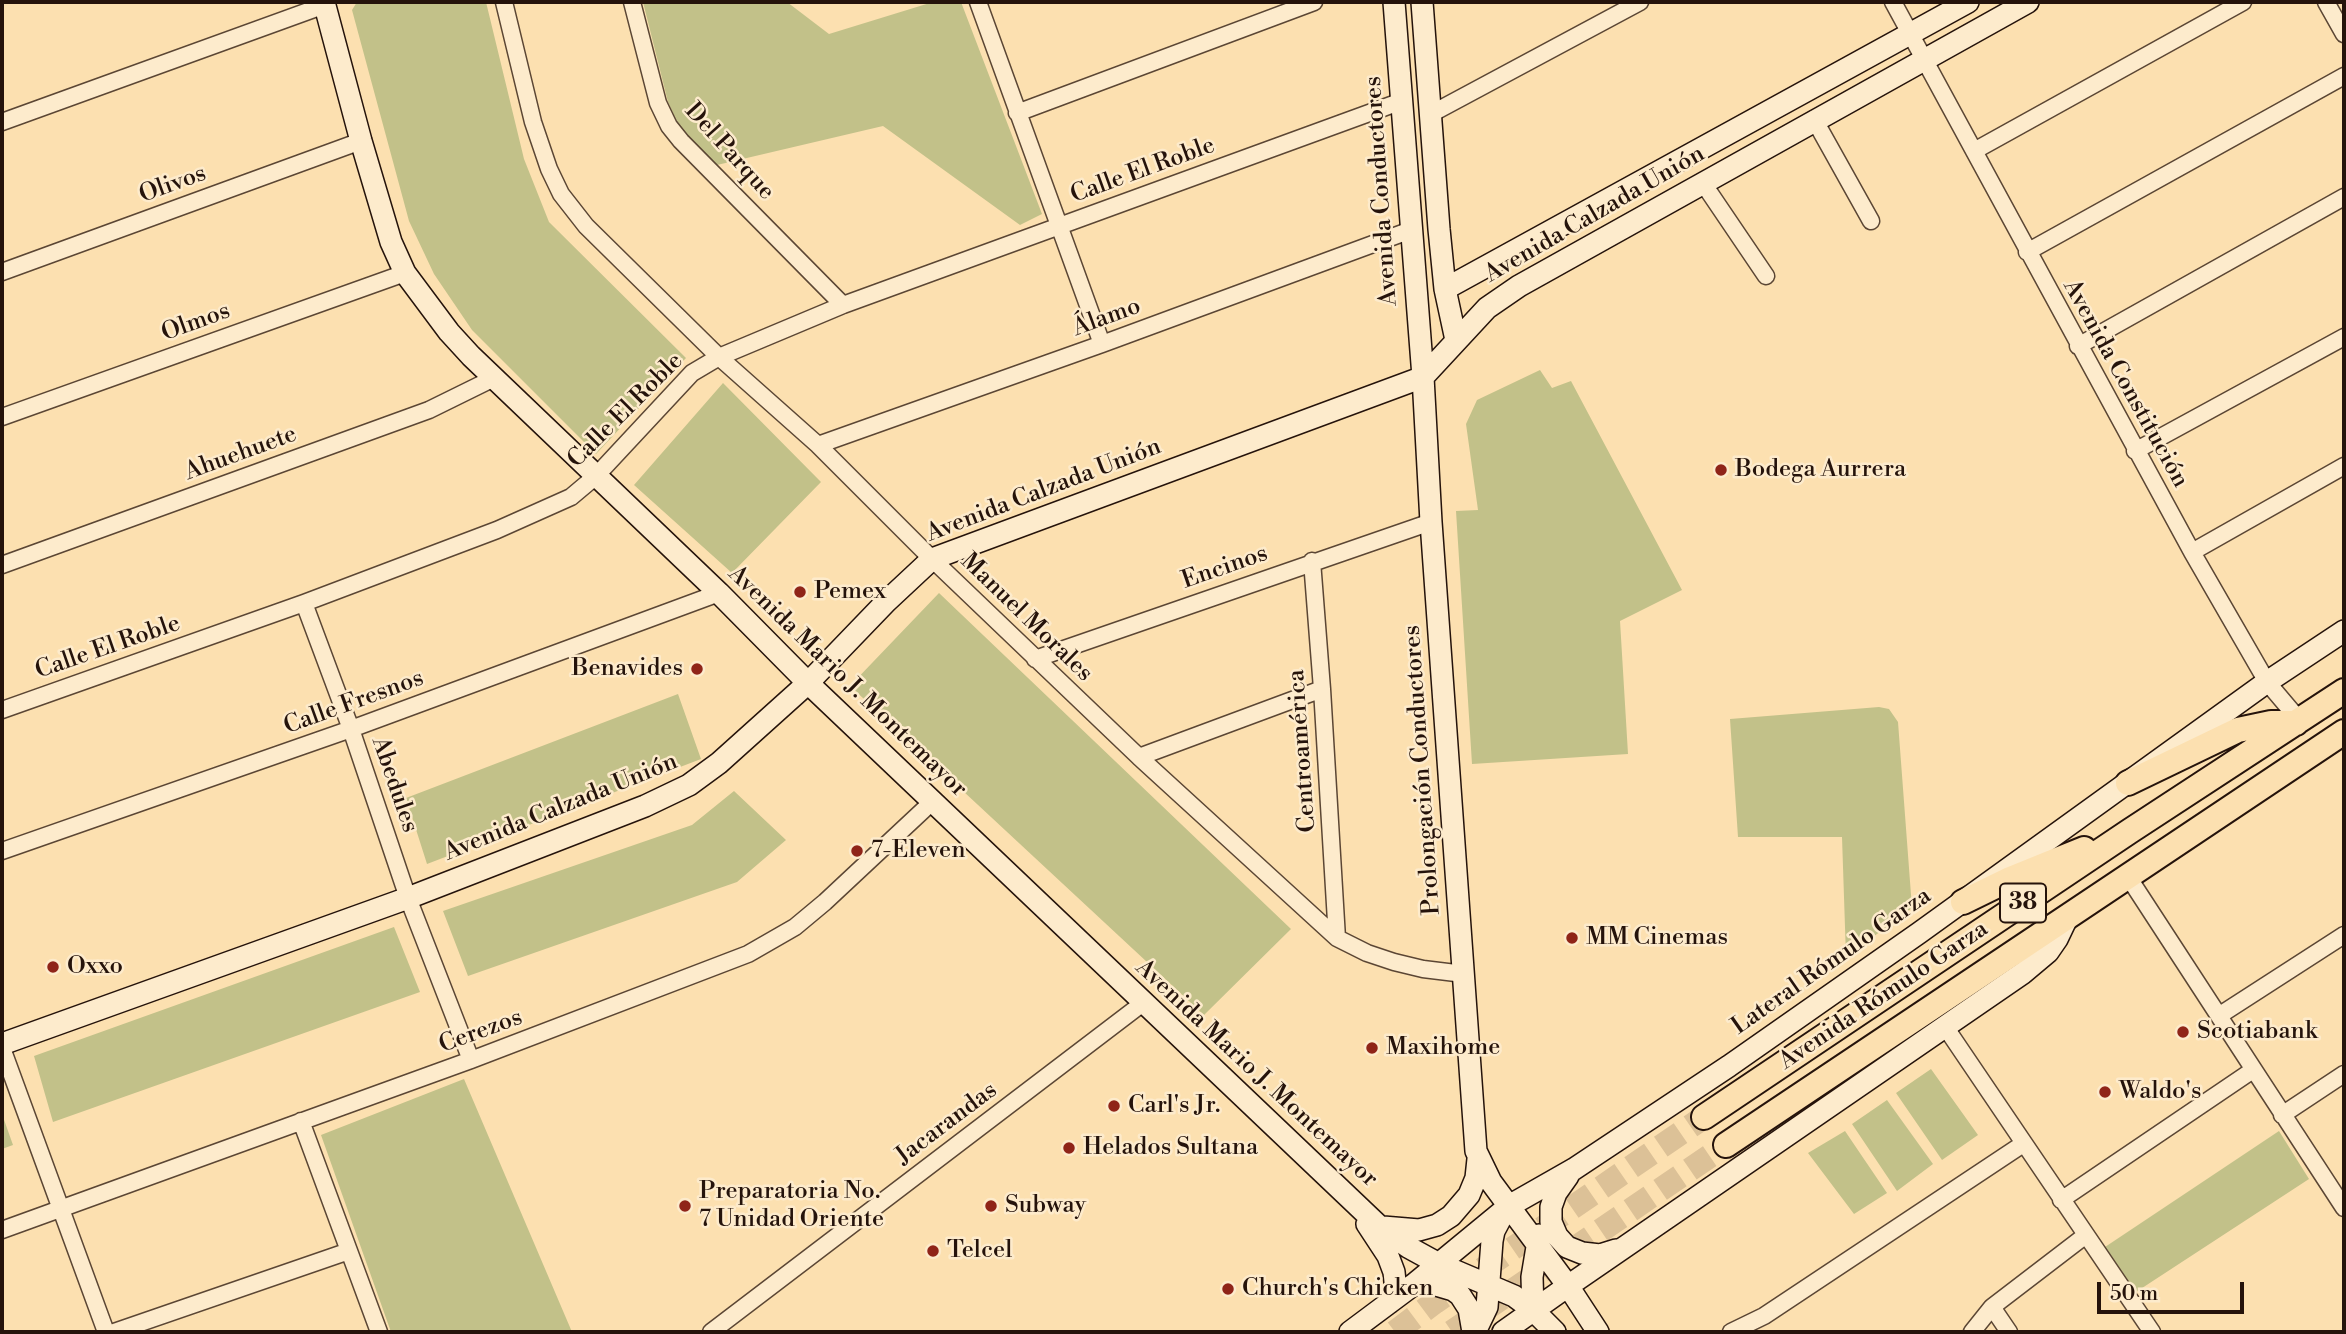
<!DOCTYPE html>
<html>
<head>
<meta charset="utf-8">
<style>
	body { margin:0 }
	#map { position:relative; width:2346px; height:1334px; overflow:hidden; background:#fce0b0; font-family:"Libre Bodoni",serif }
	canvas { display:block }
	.frame { position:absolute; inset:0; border:4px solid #25130b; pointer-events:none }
	.scale { position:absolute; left:2097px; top:1282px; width:147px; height:32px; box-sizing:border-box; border:4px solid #25130b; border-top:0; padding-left:9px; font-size:21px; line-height:24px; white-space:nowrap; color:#25130b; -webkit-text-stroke:5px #fdebcc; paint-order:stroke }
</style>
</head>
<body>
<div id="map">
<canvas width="2346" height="1334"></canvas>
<div class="frame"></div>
<div class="scale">50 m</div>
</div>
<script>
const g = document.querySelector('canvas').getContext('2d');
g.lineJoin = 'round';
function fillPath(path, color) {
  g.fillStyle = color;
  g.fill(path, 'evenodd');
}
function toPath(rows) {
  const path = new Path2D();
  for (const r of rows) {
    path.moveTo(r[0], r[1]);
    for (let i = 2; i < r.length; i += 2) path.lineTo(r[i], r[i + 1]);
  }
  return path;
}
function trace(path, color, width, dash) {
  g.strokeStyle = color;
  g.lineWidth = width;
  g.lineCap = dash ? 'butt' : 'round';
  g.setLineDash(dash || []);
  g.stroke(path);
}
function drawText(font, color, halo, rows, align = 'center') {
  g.font = font + ' "Libre Bodoni",serif';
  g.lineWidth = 5;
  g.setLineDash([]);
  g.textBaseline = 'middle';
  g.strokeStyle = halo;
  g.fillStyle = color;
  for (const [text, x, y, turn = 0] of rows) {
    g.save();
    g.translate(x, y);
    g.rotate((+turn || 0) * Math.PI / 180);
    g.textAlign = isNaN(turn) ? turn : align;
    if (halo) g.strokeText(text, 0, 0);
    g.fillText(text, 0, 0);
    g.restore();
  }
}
const green = toPath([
	[357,2,486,2,524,159,549,222,686,358,596,454,472,330,434,274,409,221,352,10],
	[643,2,787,2,829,34,933,2,961,2,1042,214,1020,225,883,126,717,165,684,137,668,102],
	[1540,370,1552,388,1571,381,1682,590,1620,621,1628,754,1472,764,1456,511,1478,510,1466,424,1477,400],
	[723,383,821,482,732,573,634,485],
	[939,593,1291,929,1204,1015,850,686],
	[678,694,701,759,427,864,406,798],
	[1879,707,1889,709,1898,722,1912,908,1846,957,1842,837,1738,837,1730,719],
	[734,791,786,840,737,882,468,976,443,911,692,825],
	[394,927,420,992,53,1122,34,1056],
	[1931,1069,1978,1135,1942,1160,1896,1093],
	[464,1079,572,1332,391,1332,321,1135],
	[1887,1100,1933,1164,1897,1191,1852,1124],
	[2,1114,13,1145,2,1149],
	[1845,1131,1887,1193,1854,1214,1808,1153],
	[2279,1131,2309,1179,2136,1292,2105,1247]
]);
const primaryTunnel = toPath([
	[1395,1332,1435,1302,1704,1117],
	[1452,1332,1726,1145]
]);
const street = toPath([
	[504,2,533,122,549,169,561,194,586,226,719,357,818,445,932,559,1139,757,1337,938,1367,953,1394,962,1423,969,1464,974],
	[632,2,658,103,669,126,681,141,843,305],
	[978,2,1102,344],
	[1893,2,2192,552,2267,682,2300,721],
	[2326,2,2344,34],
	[1017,113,1314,2],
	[1429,115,1640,2],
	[1814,119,1871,221],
	[2,122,325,5],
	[1974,151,2243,2],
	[1703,183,1766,276],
	[2027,252,2344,76],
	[2,272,361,141],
	[2078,346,2344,197],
	[2,417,405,273],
	[818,445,1102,344,1411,230],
	[2135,451,2344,337],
	[2192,552,2344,466],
	[1312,561,1322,689,1337,938],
	[2,565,429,410,492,379],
	[304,603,351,729,408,898,471,1060],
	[1035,659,1431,522],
	[2,710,304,603,497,530,571,497,596,476,692,373,719,357,843,305,1402,101],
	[1139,757,1322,689],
	[2,851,351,729,719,593],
	[2127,875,2344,1208],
	[2220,1015,2344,935],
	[1946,1028,2152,1332],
	[2,1048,106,1332],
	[2282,1115,2344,1074],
	[301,1121,379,1332],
	[2061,1200,2253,1070],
	[2,1230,471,1060,748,954,795,927,825,902,932,802],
	[1992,1307,2009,1332],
	[114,1332,349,1251],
	[711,1332,1143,1003],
	[1731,1332,1764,1316,2023,1144],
	[1972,1332,1992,1307,2086,1235]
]);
const secondary = toPath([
	[324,2,361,141,391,242,405,273,449,332,471,356,719,593,808,683,1380,1227,1408,1247,1439,1264,1514,1296,1533,1310,1555,1332],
	[1394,2,1423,377,1431,522,1476,1151,1491,1182,1568,1286,1598,1332],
	[1422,2,1439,229,1445,289,1456,340],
	[1445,289,1968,2],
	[2,1044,408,898,645,806,689,785,719,763,808,683,887,601,932,559,1423,377,1487,308,1519,286,2028,2],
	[1568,1176,1556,1193,1551,1207,1551,1222,1557,1236,1567,1247,1582,1253,1600,1255,1616,1250],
	[1367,1224,1388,1256,1394,1272,1396,1291,1389,1303],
	[1383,1227,1419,1230,1437,1225,1451,1216,1469,1195,1476,1178,1478,1159],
	[1413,1285,1436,1285,1453,1290,1460,1295,1469,1309,1473,1332],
	[1533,1310,1532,1277,1539,1235],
	[1350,1332,1413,1285,1509,1206,1574,1169,1729,1066,1919,933,2267,682,2344,631],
	[1475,1332,1487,1307,1492,1241,1494,1231,1503,1214],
	[1503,1332,1568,1286,2023,973,2048,952,2057,939,2067,918]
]);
const primary = toPath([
	[2128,783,2238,730,2271,723,2296,723],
	[1963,902,2010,879,2084,849],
	[1704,1117,2130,831,2344,691],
	[1726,1145,2344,732]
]);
const markers = [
	[1721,470,7,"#8f2418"],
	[800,592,7,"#8f2418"],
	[697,669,7,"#8f2418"],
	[857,851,7,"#8f2418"],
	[1572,938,7,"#8f2418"],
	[53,967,7,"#8f2418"],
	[2183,1032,7,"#8f2418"],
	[1372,1048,7,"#8f2418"],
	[2105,1092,7,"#8f2418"],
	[1114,1106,7,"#8f2418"],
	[1069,1148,7,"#8f2418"],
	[685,1206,7,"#8f2418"],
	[991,1206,7,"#8f2418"],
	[933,1251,7,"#8f2418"],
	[1228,1289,7,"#8f2418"]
];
const shields = [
	[2023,903,46]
];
const shieldNames = [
	["38",2023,903]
];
const streetNames = [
	["Del Parque",729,152,48],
	["Calle El Roble",1143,171,-20],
	["Olivos",173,185,-20],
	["Avenida Conductores",1382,191,-94],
	["Avenida Calzada Unión",1595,215,-30],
	["Álamo",1107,318,-20],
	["Olmos",196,323,-20],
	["Avenida Constitución",2125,384,61],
	["Calle El Roble",626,411,-45],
	["Ahuehuete",241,454,-20],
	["Avenida Calzada Unión",1044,491,-21],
	["Encinos",1225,568,-19],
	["Manuel Morales",1026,618,44],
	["Calle El Roble",108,648,-19],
	["Avenida Mario J. Montemayor",847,682,44],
	["Calle Fresnos",354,703,-20],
	["Centroamérica",1303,751,-94],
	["Prolongación Conductores",1423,770,-94],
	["Abedules",394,785,71],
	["Avenida Calzada Unión",561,808,-22],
	["Lateral Rómulo Garza",1832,962,-35],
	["Avenida Rómulo Garza",1884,996,-34],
	["Cerezos",481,1032,-20],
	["Avenida Mario J. Montemayor",1256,1074,43],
	["Jacarandas",947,1124,-37]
];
const poiNames = [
	["Bodega Aurrera",1735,470],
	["Pemex",814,592],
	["Benavides",683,669,"right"],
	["7-Eleven",871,851],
	["MM Cinemas",1586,938],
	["Oxxo",67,967],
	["Scotiabank",2197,1032],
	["Maxihome",1386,1048],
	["Waldo's",2119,1092],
	["Carl's Jr.",1128,1106],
	["Helados Sultana",1083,1148],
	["Preparatoria No.",699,1192],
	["7 Unidad Oriente",699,1220],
	["Subway",1005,1206],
	["Telcel",947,1251],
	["Church's Chicken",1242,1289]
];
fillPath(green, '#c2c189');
trace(primaryTunnel, '#dcc197', 24, [24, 12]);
trace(street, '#5b4634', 19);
trace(secondary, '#25130b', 24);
trace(primary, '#25130b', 28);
trace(street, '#fdebcc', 16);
trace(secondary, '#fdebcc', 21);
trace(primary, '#fce0b0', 24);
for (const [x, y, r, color] of markers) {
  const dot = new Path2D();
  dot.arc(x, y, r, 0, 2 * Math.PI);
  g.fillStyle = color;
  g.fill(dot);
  trace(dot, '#fdebcc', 2.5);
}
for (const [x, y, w] of shields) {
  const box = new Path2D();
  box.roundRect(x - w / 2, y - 19.5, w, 39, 5);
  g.fillStyle = '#fdebcc';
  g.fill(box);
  trace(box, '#25130b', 2);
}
drawText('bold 23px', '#25130b', null, shieldNames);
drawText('24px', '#25130b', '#fdebcc', streetNames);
drawText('24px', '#25130b', '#fdebcc', poiNames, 'left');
</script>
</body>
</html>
